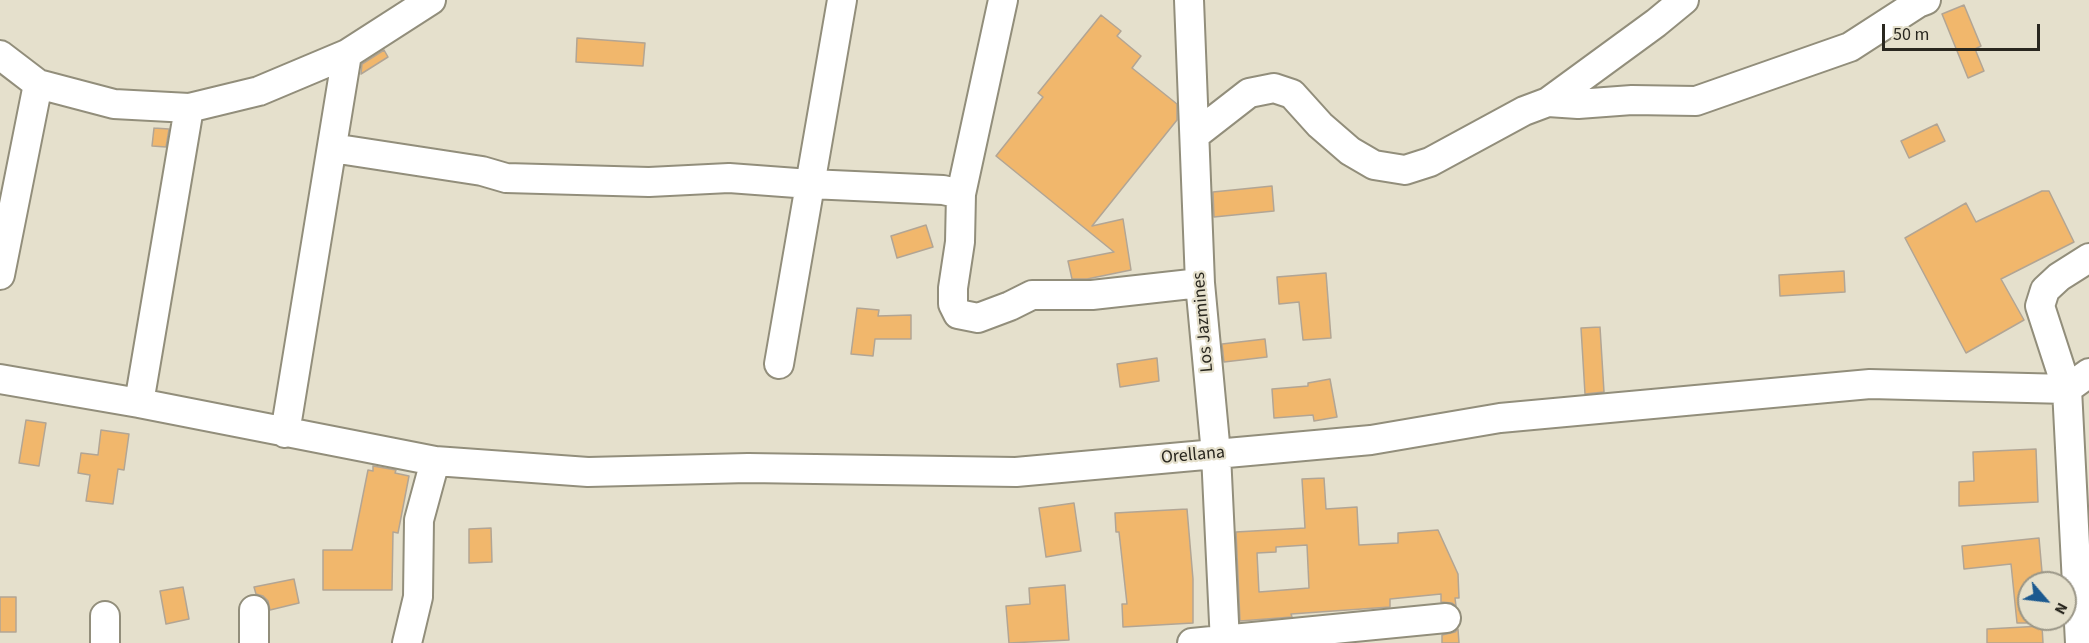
<!DOCTYPE html>
<html>
<head>
<meta charset="utf-8">
<style>
	body { margin:0 }
	#map { position:relative; width:2089px; height:643px; overflow:hidden; background:#e5e0cc; font-family:"Source Sans 3",sans-serif }
	canvas { display:block }
	.north { position:absolute; left:2017px; top:571px; width:60px; height:60px; box-sizing:border-box; background:#e5e0cc; border:2px solid #9a9687; border-radius:50%; rotate:118deg; font-size:16px; font-weight:700; line-height:24px; text-align:center; color:#29271f }
	.north::after { content:''; display:block; margin:auto; width:21px; height:27px; background:#1b598f; clip-path:polygon(50% 0,100% 100%,50% 72%,0 100%) }
	.scale { position:absolute; left:1882px; top:24px; width:158px; height:27px; box-sizing:border-box; border:3px solid #29271f; border-top:0; padding-left:8px; font-size:18px; line-height:21px; white-space:nowrap; color:#29271f; -webkit-text-stroke:4px #e5e0cc; paint-order:stroke }
</style>
</head>
<body>
<div id="map">
<canvas width="2089" height="643"></canvas>
<div class="north">N</div>
<div class="scale">50 m</div>
</div>
<script>
const g = document.querySelector('canvas').getContext('2d');
g.lineJoin = 'round';
function fillPath(path, color) {
  g.fillStyle = color;
  g.fill(path, 'evenodd');
}
function toPath(rows) {
  const path = new Path2D();
  for (const r of rows) {
    path.moveTo(r[0], r[1]);
    for (let i = 2; i < r.length; i += 2) path.lineTo(r[i], r[i + 1]);
  }
  return path;
}
function trace(path, color, width, dash) {
  g.strokeStyle = color;
  g.lineWidth = width;
  g.lineCap = dash ? 'butt' : 'round';
  g.setLineDash(dash || []);
  g.stroke(path);
}
function drawText(font, color, halo, rows, align = 'center') {
  g.font = font + ' "Source Sans 3",sans-serif';
  g.lineWidth = 4.5;
  g.setLineDash([]);
  g.textBaseline = 'middle';
  g.strokeStyle = halo;
  g.fillStyle = color;
  for (const [text, x, y, turn = 0] of rows) {
    g.save();
    g.translate(x, y);
    g.rotate((+turn || 0) * Math.PI / 180);
    g.textAlign = isNaN(turn) ? turn : align;
    if (halo) g.strokeText(text, 0, 0);
    g.fillText(text, 0, 0);
    g.restore();
  }
}
const building = toPath([
	[1964,5,1981,46,1975,49,1984,71,1968,78,1942,14,1964,5],
	[1101,15,1121,31,1117,36,1141,56,1132,68,1177,104,1177,120,1092,226,1123,219,1131,270,1087,279,1072,279,1068,261,1114,252,996,156,1043,97,1038,93,1101,15],
	[577,38,645,43,643,66,576,62,577,38],
	[384,50,388,57,361,74,362,64,384,50],
	[1937,124,1945,141,1909,158,1901,141,1937,124],
	[154,128,169,129,166,147,152,146,154,128],
	[1272,186,1274,211,1214,217,1213,192,1272,186],
	[2042,191,2049,191,2074,242,2001,279,2024,320,1966,353,1905,238,1966,203,1976,222,2042,191],
	[926,225,933,247,897,258,891,236,926,225],
	[1844,271,1845,292,1780,296,1779,275,1844,271],
	[1326,273,1331,338,1303,340,1299,302,1279,304,1277,277,1326,273],
	[857,308,879,310,878,316,911,315,911,339,875,339,873,356,851,354,857,308],
	[1600,327,1604,392,1585,394,1581,328,1600,327],
	[1265,339,1267,357,1224,362,1222,344,1265,339],
	[1157,358,1159,381,1120,387,1117,364,1157,358],
	[1330,379,1337,417,1314,421,1313,415,1274,418,1272,389,1308,386,1308,383,1330,379],
	[26,420,46,423,39,466,19,463,26,420],
	[101,430,129,434,124,470,118,469,113,504,86,501,90,475,78,473,81,453,98,455,101,430],
	[2036,449,2038,502,1959,506,1959,482,1974,481,1973,452,2036,449],
	[373,466,396,470,395,473,409,476,398,533,393,532,392,590,323,590,323,550,352,550,368,470,373,471,373,466],
	[1324,478,1326,509,1357,507,1359,545,1398,543,1398,533,1438,530,1458,574,1459,598,1455,598,1456,606,1452,603,1441,602,1441,594,1390,599,1390,607,1291,614,1292,617,1240,621,1236,532,1305,528,1302,479,1324,478],
	[1307,545,1309,588,1259,592,1257,553,1276,552,1276,547,1307,545],
	[1074,503,1081,551,1046,557,1039,508,1074,503],
	[1187,509,1193,579,1193,623,1123,627,1122,604,1127,604,1119,532,1116,532,1115,513,1187,509],
	[491,528,492,562,469,563,469,529,491,528],
	[2039,538,2043,583,2029,583,2029,623,2017,623,2011,564,1964,569,1962,546,2039,538],
	[294,579,299,603,270,610,268,601,263,596,256,594,254,587,294,579],
	[1065,585,1069,640,1009,643,1006,606,1030,604,1029,588,1065,585],
	[183,587,189,619,166,624,160,591,183,587],
	[0,597,16,597,16,632,0,632,0,597],
	[2042,626,2043,643,1987,643,1987,629,2042,626],
	[1458,629,1459,643,1442,643,1442,635,1455,632,1458,629]
]);
const minor = toPath([
	[1003,0,961,194,960,242,953,288,953,304,958,314,978,318,1010,306,1032,295,1092,295,1200,283],
	[1189,0,1200,283,1216,454,1225,643],
	[0,55,38,84,114,104,189,108,259,91,347,54,431,0],
	[1548,102,1578,104,1632,100,1696,101,1850,47,1918,3,1926,0],
	[1195,135,1249,93,1274,88,1292,94,1320,125,1350,151,1374,165,1405,170,1430,162,1524,111,1548,102,1656,23,1684,0],
	[332,148,482,171,506,178,649,182,729,178,810,184,943,190,961,194],
	[0,275,38,84],
	[779,364,842,0],
	[0,379,139,403,435,461,588,472,748,468,1016,472,1371,440,1500,418,1870,384,2067,389,2089,373],
	[139,403,189,108],
	[285,433,347,54],
	[254,610,254,643],
	[105,616,105,643],
	[407,643,418,597,419,520,435,461],
	[1192,643,1446,618],
	[2080,643,2067,389,2040,306,2045,290,2059,277,2089,258]
]);
const streetNames = [
	["Los Jazmines",1204,322,-95],
	["Orellana",1193,456,-5]
];
fillPath(building, '#f1b76c');
trace(building, '#b2a594', 1.5);
trace(minor, '#928e7b', 32);
trace(minor, '#fff', 28);
drawText('18px', '#29271f', '#e5e0cc', streetNames);
</script>
</body>
</html>
